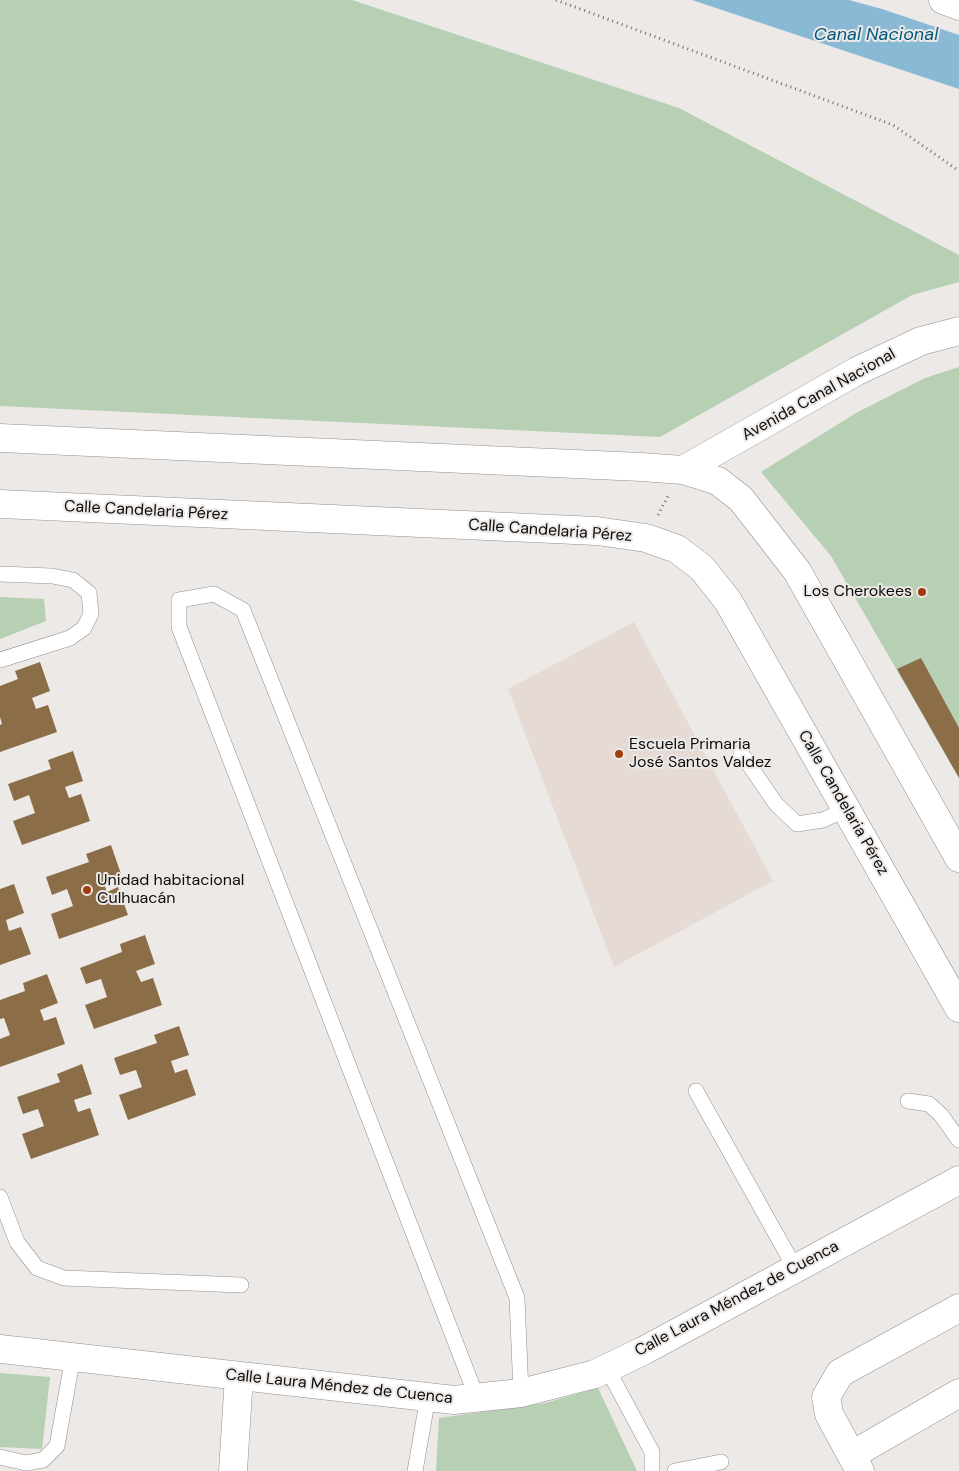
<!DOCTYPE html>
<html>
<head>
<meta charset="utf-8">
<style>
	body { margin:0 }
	canvas { display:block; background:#ece9e7 }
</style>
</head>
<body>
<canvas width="959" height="1471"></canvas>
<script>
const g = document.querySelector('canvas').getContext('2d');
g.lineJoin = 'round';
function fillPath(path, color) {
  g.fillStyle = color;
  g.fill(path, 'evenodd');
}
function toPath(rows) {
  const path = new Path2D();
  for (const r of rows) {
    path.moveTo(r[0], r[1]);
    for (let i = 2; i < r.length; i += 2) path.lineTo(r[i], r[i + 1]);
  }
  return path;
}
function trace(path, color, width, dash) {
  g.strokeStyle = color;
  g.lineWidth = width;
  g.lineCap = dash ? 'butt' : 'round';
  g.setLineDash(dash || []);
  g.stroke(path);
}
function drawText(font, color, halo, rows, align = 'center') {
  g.font = font + ' "DM Sans",sans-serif';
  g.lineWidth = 4;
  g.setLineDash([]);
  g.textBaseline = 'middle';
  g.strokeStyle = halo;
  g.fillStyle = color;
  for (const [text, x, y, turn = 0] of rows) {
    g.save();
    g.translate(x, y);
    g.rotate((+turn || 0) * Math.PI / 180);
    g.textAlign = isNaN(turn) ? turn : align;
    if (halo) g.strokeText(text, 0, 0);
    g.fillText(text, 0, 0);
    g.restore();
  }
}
const built = toPath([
	[634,622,773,881,614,967,508,689]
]);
const green = toPath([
	[0,0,352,0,679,108,959,255,959,282,912,295,660,437,0,406],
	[959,367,959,778,831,556,761,472,856,413,925,378],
	[0,597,44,599,46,621,0,639],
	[0,1373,50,1377,42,1449,0,1447],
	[598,1388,637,1471,436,1471,439,1418,545,1403]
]);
const water = toPath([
	[692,0,849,0,882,9,959,35,959,89]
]);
const building = toPath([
	[921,658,959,728,959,778,897,669],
	[40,662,50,691,32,698,36,709,48,705,57,732,0,752,0,725,2,724,0,717,0,686,18,679,15,671],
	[73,751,83,781,65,787,69,798,81,794,90,821,22,845,13,821,35,813,29,795,14,801,8,784,51,769,48,760],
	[111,845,121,874,103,881,107,892,118,887,128,915,59,939,51,914,73,906,67,889,52,895,46,877,89,862,86,854],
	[14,884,24,913,6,920,9,931,21,927,31,954,0,965,0,889],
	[145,935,155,964,136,971,141,982,153,978,162,1005,94,1029,85,1005,107,997,101,979,86,984,80,968,122,952,120,944],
	[47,974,58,1003,40,1010,44,1021,56,1017,65,1044,0,1067,0,1039,10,1035,4,1018,0,1019,0,1000,25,991,23,983],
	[179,1026,189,1055,171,1061,175,1073,187,1069,196,1095,128,1120,119,1095,142,1087,136,1070,120,1075,114,1058,157,1043,154,1035],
	[82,1064,92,1094,74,1100,78,1112,90,1108,99,1135,31,1159,22,1134,44,1126,38,1109,23,1114,17,1097,60,1082,57,1074]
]);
const path = toPath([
	[556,0,893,125,959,171],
	[658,515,668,496]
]);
const lane = toPath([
	[0,574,52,576,73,580,89,593,91,614,84,628,70,638,0,660],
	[741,753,776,804,797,824,823,820,847,809],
	[696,1091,795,1268],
	[908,1101,929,1104,941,1115,959,1140],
	[0,1197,17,1242,37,1268,64,1278,241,1285],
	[607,1368,652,1452,652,1471],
	[477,1398,179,627,179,600,214,594,243,610,517,1298,521,1393],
	[0,1457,26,1463,43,1460,57,1446,73,1356],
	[415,1471,428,1397],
	[675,1471,721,1462]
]);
const street = toPath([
	[0,1349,454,1400,521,1393,595,1374,643,1351,959,1180],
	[852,1455,959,1393],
	[233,1471,239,1376],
	[860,1471,829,1414,826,1397,840,1373,959,1308]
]);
const secondary = toPath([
	[943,0,959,6],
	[0,438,641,467,683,470,718,481,741,499,797,571,959,858],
	[683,470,857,371,921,341,959,331],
	[0,504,597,531,646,538,677,549,702,568,728,601,959,1008]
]);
const markers = [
	[922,592,5,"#a13c0f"],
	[619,754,5,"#a13c0f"],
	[87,890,5,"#a13c0f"]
];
const streetNames = [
	["Avenida Canal Nacional",819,395,-29],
	["Calle Candelaria Pérez",146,511,3],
	["Calle Candelaria Pérez",550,531,4],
	["Calle Candelaria Pérez",843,803,60],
	["Calle Laura Méndez de Cuenca",737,1299,-28],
	["Calle Laura Méndez de Cuenca",339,1387,6]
];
const poiNames = [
	["Los Cherokees",912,592,"right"],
	["Escuela Primaria",629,745],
	["José Santos Valdez",629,763],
	["Unidad habitacional",97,881],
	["Culhuacán",97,899]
];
const waterNames = [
	["Canal Nacional",876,35]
];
fillPath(built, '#e5dbd4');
fillPath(green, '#b7cfb3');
fillPath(water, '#8ab9d6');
fillPath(building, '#8b6e48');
trace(lane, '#928f8e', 16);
trace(street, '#928f8e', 29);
trace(secondary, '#928f8e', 29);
trace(path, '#72706e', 3, [1, 4]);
trace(lane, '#fff', 15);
trace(street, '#fff', 28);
trace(secondary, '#fff', 28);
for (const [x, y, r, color] of markers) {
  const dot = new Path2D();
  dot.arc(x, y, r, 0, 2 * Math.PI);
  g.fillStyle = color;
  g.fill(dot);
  trace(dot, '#ece9e7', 2);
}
drawText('16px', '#0d0c0b', '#ece9e7', streetNames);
drawText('16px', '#0d0c0b', '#ece9e7', poiNames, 'left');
drawText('italic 18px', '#00587e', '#ece9e7', waterNames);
</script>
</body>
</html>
